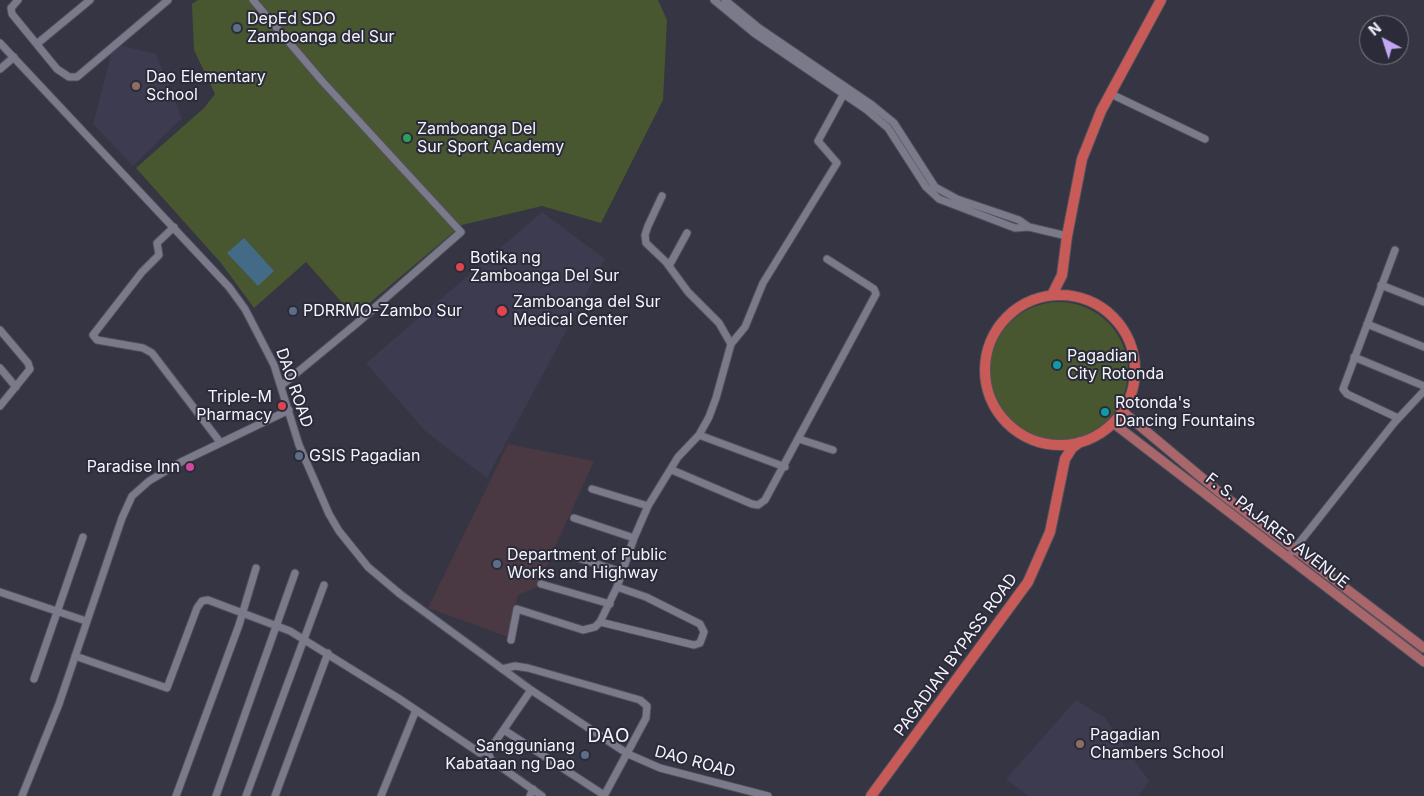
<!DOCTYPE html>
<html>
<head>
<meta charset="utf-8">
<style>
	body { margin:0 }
	#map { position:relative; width:1424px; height:796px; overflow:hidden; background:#353543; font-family:Inter,sans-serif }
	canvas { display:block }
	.north { position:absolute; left:1359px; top:15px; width:50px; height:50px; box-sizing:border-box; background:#2b2b39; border:1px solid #7b7b87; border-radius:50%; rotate:320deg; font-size:14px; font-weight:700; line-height:20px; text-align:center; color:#f4f4fd }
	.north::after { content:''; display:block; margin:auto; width:18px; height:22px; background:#c3a7f2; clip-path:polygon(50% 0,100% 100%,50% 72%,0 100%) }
</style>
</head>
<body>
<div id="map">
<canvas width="1424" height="796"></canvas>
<div class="north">N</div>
</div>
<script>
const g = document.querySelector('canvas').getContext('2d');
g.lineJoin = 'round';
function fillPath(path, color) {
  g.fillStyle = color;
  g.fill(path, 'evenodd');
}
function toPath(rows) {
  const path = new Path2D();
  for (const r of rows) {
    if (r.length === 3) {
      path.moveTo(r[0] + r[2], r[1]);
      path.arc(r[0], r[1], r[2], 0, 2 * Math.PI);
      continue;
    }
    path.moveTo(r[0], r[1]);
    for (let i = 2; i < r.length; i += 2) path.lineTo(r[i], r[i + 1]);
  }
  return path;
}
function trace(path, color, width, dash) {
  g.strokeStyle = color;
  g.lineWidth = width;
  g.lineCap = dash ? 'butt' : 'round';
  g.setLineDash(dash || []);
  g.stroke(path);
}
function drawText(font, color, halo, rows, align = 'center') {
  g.font = font + ' Inter,sans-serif';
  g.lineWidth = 4;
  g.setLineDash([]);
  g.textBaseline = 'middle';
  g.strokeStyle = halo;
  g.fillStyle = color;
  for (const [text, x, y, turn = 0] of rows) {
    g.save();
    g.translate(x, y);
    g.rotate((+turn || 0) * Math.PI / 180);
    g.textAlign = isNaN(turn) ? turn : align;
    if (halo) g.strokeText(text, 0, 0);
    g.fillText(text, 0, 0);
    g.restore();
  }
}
const commercial = toPath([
	[508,444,594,461,537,587,518,595,508,637,428,608]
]);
const built = toPath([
	[114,44,156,54,182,118,133,166,93,124],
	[542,212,605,259,487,478,425,431,366,363],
	[1076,700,1105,718,1149,781,1139,796,1028,796,1006,779]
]);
const green = toPath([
	[198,0,658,0,667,20,663,100,601,223,542,206,462,225,354,316,306,262,254,308,221,263,136,168,204,108,215,94,194,50,192,4],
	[1059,371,69]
]);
const water = toPath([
	[244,238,274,271,258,286,227,253]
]);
const minor = toPath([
	[18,0,11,8,12,14,57,69,69,77,77,77,168,0],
	[253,0,322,81,461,232,356,324,282,385],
	[714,0,754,33,867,110,888,128,926,187,939,199,1015,228,1029,227,1067,236],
	[725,0,759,28,872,105,894,123,935,187,957,199,1019,220,1029,227],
	[0,43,229,287,245,309,274,365,299,445,329,514,339,531,368,567,400,594,531,690,628,754,660,768,768,796],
	[38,43,90,0],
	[0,69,14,57],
	[1111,94,1205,139],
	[662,196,648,226,645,235,646,243,666,262,688,292,719,323,731,344],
	[174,227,157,243,159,255,142,272,93,335,97,340,143,348,152,353,220,442],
	[1395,250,1343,389,1347,394,1398,418],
	[669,266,687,233],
	[1381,285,1424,302],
	[1367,324,1424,347],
	[0,330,28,363,30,369,0,406],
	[1354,357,1424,386],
	[0,368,16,387],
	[699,435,785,467],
	[799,439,833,450],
	[672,470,752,504,758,505,765,500,876,294,874,289,827,259],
	[592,489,648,506],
	[574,518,634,538],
	[1292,552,1394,423,1424,391],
	[575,557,622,572],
	[541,584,610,604],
	[0,592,86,621],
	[600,622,694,645,700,643,704,632,700,624,646,597,617,587],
	[511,640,517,609,583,630,595,627,600,622,617,587,634,538,648,506,678,457,699,435,709,417,716,398,731,344,745,327,763,283,837,163,818,141,847,88],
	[75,656,167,688,197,608,202,601,208,600,290,631,398,698,480,753,487,750,493,745,531,690],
	[502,669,515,666,528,668,640,700,647,706,646,718,604,796],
	[34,679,83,537],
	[504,730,604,795],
	[487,750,491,760,542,796],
	[22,796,59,704,122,518,132,496,149,481,181,462,289,410],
	[176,796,239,625,256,568],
	[216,796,295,573],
	[246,796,324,585],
	[275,796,328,653],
	[381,796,416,710],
	[530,796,533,789]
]);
const major = toPath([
	[1122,411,1219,492,1424,648],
	[1113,423,1424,662]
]);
const highway = toPath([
	[1052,295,1062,275,1067,236,1082,159,1101,111,1161,0],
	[1060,370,75],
	[871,796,1028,582,1050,532,1065,459,1072,448,1080,442]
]);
const markers = [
	[237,28,5,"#5c6f8a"],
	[136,86,5,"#8d6e63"],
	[407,138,5,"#2e9e5b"],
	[460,267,5,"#e0444e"],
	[293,311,5,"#5c6f8a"],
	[502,311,6,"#e0444e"],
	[1057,365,5,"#0f9aa8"],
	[282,406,5,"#e0444e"],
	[1105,412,5,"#0f9aa8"],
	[299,456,5,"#5c6f8a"],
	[190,467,5,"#d1479c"],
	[497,564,5,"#5c6f8a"],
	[1080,744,5,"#8d6e63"],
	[585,755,5,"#5c6f8a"]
];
const poiNames = [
	["DepEd SDO",247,19],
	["Zamboanga del Sur",247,37],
	["Dao Elementary",146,77],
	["School",146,95],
	["Zamboanga Del",417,129],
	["Sur Sport Academy",417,147],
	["Botika ng",470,258],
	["Zamboanga Del Sur",470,276],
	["Zamboanga del Sur",513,302],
	["Medical Center",513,320],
	["PDRRMO-Zambo Sur",303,311],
	["Pagadian",1067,356],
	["City Rotonda",1067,374],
	["Triple-M",272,397,"right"],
	["Pharmacy",272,415,"right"],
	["Rotonda's",1115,403],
	["Dancing Fountains",1115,421],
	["GSIS Pagadian",309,456],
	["Paradise Inn",180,467,"right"],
	["Department of Public",507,555],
	["Works and Highway",507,573],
	["Pagadian",1090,735],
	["Chambers School",1090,753],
	["Sangguniang",575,746,"right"],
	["Kabataan ng Dao",575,764,"right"]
];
const streetNames = [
	["DAO ROAD",294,388,71],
	["F. S. PAJARES AVENUE",1277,531,38],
	["PAGADIAN BYPASS ROAD",956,655,-54],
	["DAO ROAD",695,762,15]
];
const quarterNames = [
	["DAO",609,736]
];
fillPath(commercial, '#4a3943');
fillPath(built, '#3c3b50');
fillPath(green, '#485730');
fillPath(water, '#436a87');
trace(minor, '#51515d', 9);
trace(major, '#51515d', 11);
trace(highway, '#51515d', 12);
trace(minor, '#7a7a8b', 7);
trace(major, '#a9676c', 9);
trace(highway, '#c85b57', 10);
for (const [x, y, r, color] of markers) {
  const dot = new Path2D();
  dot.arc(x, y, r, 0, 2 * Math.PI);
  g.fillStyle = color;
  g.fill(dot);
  trace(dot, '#2b2b39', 2);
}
drawText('16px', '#f4f4fd', '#2b2b39', poiNames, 'left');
drawText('16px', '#f4f4fd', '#2b2b39', streetNames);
g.letterSpacing = '1px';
drawText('19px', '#f4f4fd', '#2b2b39', quarterNames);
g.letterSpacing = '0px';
</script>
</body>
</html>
